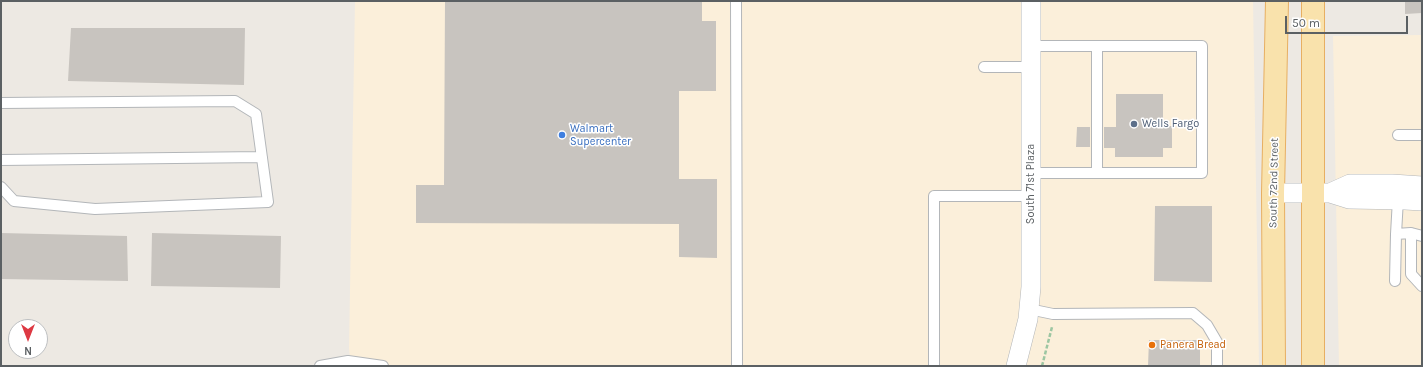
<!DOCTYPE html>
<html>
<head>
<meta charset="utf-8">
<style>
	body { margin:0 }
	#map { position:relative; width:1423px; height:367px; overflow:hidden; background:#ede9e3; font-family:Karla,sans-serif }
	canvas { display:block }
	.frame { position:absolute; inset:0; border:2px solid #5b6063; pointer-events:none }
	.north { position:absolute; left:8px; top:319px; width:40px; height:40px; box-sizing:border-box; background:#fff; border:1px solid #bdbfc1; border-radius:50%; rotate:180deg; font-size:11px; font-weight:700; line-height:16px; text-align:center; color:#5b6063 }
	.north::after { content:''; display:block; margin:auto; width:14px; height:18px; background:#dd3943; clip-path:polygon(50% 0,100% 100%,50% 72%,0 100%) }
	.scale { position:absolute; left:1285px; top:16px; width:123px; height:18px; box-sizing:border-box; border:2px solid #5b6063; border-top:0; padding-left:5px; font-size:12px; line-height:14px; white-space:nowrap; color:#5b6063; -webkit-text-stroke:3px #fff; paint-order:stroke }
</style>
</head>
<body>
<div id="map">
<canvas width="1423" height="367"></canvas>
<div class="frame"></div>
<div class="north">N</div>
<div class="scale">50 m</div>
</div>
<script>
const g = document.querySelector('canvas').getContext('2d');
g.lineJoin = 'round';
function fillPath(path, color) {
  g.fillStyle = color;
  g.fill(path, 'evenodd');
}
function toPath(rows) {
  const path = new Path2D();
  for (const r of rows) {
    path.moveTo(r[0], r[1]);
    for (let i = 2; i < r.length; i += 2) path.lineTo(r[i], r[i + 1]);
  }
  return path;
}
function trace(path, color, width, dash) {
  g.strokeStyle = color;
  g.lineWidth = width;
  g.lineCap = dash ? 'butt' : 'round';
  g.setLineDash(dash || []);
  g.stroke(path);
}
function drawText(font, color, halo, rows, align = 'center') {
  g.font = font + ' Karla,sans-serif';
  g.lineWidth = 3;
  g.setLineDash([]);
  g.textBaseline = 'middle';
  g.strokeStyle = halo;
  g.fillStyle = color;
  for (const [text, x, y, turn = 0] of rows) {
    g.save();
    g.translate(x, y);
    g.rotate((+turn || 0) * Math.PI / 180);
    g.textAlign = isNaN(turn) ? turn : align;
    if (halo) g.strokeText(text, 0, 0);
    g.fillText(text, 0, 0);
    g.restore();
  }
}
const commercial = toPath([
	[355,1,1253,1,1259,366,351,366,349,349],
	[1422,35,1422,366,1339,366,1333,36]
]);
const building = toPath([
	[445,1,702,1,702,21,716,21,716,91,679,91,679,179,717,179,717,258,679,257,679,224,416,223,416,185,444,185],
	[1405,1,1422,1,1422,13,1405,14],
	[71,28,245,28,244,85,68,81],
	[1116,94,1163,94,1163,126,1172,126,1172,148,1163,148,1163,157,1115,157,1115,148,1104,148,1104,127,1116,127],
	[1077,127,1090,127,1090,147,1076,147],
	[1155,206,1212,206,1212,282,1154,281],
	[1,233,127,236,128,281,1,279],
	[152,233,281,236,280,288,151,286],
	[1149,340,1200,340,1200,366,1148,366]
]);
const path = toPath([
	[1042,366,1052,327]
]);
const service = toPath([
	[736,1,737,366],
	[1031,46,1202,46,1202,173,1031,173],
	[1097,46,1097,173],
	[984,67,1031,67],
	[1,103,235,101,256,114,268,202,95,209,14,201,1,187],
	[1398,135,1422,135],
	[1,160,262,157],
	[1396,234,1398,199],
	[1422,236,1411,233,1411,274,1422,286],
	[1395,281,1396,234,1411,233],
	[1029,309,1053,314,1193,313,1207,325,1217,342,1217,366],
	[320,366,348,361,383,366],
	[934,366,934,196,1031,196]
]);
const minor = toPath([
	[1273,193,1330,193,1349,199,1405,200,1422,201],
	[1330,193,1350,184,1392,184,1422,186],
	[1016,366,1028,319,1031,287,1031,1]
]);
const primary = toPath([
	[1274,366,1273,193,1277,1],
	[1313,366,1313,1]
]);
const markers = [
	[1134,124,4,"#5c6f8a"],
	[562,135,4,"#3f7fe0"],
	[1152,345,4,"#e8710a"]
];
const serviceNames = [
	["Wells Fargo",1142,124]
];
const shopNames = [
	["Walmart",570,129],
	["Supercenter",570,142]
];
const streetNames = [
	["South 72nd Street",1274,183,-89],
	["South 71st Plaza",1031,184,-90]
];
const foodNames = [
	["Panera Bread",1160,345]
];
fillPath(commercial, '#fbefda');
fillPath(building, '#c8c4bf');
trace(service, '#b3b6b9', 12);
trace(minor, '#b3b6b9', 20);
trace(primary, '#e7af62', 24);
trace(path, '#9cc6a2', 2.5, [4, 2]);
trace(service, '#fff', 10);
trace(minor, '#fff', 19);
trace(primary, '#f9e2ac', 22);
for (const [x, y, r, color] of markers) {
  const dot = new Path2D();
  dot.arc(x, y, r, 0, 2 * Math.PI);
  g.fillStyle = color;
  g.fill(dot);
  trace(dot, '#fff', 1.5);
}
drawText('11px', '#4e5e75', '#fff', serviceNames, 'left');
drawText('11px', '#366cbe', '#fff', shopNames, 'left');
drawText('11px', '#5b6063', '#fff', streetNames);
drawText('11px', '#c56008', '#fff', foodNames, 'left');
</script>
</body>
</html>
